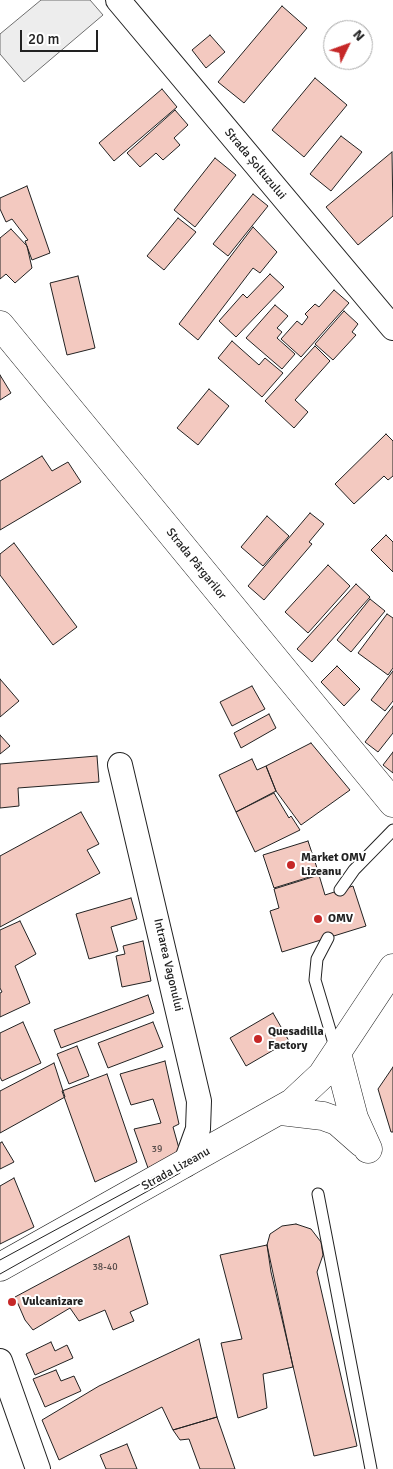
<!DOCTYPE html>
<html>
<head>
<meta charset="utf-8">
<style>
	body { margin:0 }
	#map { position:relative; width:393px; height:1469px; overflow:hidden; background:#fff; font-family:Signika,sans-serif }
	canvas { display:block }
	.north { position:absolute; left:323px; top:20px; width:50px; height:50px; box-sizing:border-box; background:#fff; border:1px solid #a7a7a7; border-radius:50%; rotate:48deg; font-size:14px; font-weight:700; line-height:20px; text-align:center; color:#222 }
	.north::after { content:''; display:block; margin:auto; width:18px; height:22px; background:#c62828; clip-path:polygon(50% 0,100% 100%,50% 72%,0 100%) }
	.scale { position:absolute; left:20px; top:30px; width:78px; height:22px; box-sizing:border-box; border:2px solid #222; border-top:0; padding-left:6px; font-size:15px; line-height:18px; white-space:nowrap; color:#222; -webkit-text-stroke:4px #fff; paint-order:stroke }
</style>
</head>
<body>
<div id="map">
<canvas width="393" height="1469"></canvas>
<div class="north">N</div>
<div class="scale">20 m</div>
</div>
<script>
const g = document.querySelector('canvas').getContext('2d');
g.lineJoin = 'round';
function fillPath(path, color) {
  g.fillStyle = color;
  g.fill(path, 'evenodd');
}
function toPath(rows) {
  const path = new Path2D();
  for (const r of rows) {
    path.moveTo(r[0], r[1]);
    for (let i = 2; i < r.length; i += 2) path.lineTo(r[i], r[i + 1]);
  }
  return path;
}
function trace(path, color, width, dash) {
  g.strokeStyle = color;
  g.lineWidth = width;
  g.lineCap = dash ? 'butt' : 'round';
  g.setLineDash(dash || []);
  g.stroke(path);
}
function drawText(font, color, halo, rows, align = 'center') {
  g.font = font + ' Signika,sans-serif';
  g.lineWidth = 4;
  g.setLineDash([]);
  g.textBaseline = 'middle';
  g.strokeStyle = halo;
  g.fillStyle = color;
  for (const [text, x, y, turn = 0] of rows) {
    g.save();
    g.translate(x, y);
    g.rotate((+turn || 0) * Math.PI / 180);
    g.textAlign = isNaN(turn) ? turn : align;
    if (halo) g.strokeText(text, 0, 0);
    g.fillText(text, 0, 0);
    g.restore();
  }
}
const parking = toPath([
	[41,0,90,0,103,15,24,82,0,54,0,34,41,0]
]);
const building = toPath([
	[282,6,307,28,244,103,218,82,282,6],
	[210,35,225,52,206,68,192,50,210,35],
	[315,78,347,105,304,157,272,130,315,78],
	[162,89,177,107,114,161,99,143,162,89],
	[175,110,188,125,174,138,180,145,163,160,156,153,140,167,127,153,175,110],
	[341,136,362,152,331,191,310,174,341,136],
	[392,152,393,216,358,245,326,207,392,152],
	[215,158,236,175,195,227,174,210,215,158],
	[27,186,50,253,32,260,25,241,28,240,12,219,6,222,0,209,0,198,27,186],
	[253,194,268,206,228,256,213,244,253,194],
	[178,218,196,232,164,270,147,256,178,218],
	[253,227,277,252,260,273,253,268,198,340,179,324,253,227],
	[11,229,27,246,32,268,15,283,6,274,0,279,0,238,11,229],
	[270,274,284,287,236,337,219,321,243,294,247,298,270,274],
	[78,276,95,348,67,355,50,283,78,276],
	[334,290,349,303,301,357,281,339,297,321,302,325,308,317,305,314,315,304,319,307,334,290],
	[275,305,288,316,277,328,282,332,277,338,295,354,282,369,246,338,275,305],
	[344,311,358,324,352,332,356,335,333,360,315,344,344,311],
	[232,341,259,365,265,358,283,373,262,397,218,358,232,341],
	[315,346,330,361,295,400,308,412,294,428,265,401,315,346],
	[0,375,11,393,0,400,0,375],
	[209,389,229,406,198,445,177,428,209,389],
	[386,434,393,441,393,476,388,480,384,476,354,504,335,484,386,434],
	[42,456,52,471,68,462,81,482,0,530,0,481,42,456],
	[310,513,324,524,309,542,312,544,264,600,248,586,310,513],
	[267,516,289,536,263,566,241,547,267,516],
	[386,535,393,542,393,572,371,550,386,535],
	[14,543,77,627,53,645,0,575,0,554,14,543],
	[328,565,350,586,308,633,285,612,328,565],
	[356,584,370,597,312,662,297,649,356,584],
	[370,599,385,611,351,652,337,640,370,599],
	[387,614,393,618,393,668,388,675,358,653,387,614],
	[337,666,360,689,344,706,321,682,337,666],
	[393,671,393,701,385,711,371,700,393,671],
	[0,679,19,701,0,717,0,679],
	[252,686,265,709,232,726,220,702,252,686],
	[393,706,393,733,378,752,365,742,393,706],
	[269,714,276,728,241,748,234,733,269,714],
	[0,735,10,746,0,754,0,735],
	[311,743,350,790,301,825,276,791,266,766,311,743],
	[393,752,393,773,383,765,393,752],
	[97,756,99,782,18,788,19,806,0,808,0,764,97,756],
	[252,759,257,770,266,766,276,791,236,812,219,775,252,759],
	[274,793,289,818,291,816,300,830,255,852,236,812,274,793],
	[81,812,99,844,87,850,100,873,0,927,0,856,81,812],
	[308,841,319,874,274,888,263,855,308,841],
	[319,875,325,895,353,886,366,926,282,952,270,911,279,908,274,889,319,875],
	[131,898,137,919,111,927,118,951,89,959,76,914,131,898],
	[20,921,36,954,15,966,30,1003,0,1017,0,993,2,992,0,988,0,930,20,921],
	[143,941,151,981,122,987,116,956,125,954,123,946,143,941],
	[148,995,154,1013,61,1048,54,1030,148,995],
	[273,1013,289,1041,246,1066,230,1038,273,1013],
	[23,1022,41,1063,2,1081,0,1077,0,1033,23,1022],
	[153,1022,163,1047,108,1068,98,1043,153,1022],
	[77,1046,89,1076,69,1084,57,1054,77,1046],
	[165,1061,179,1124,173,1127,180,1152,148,1168,134,1129,161,1123,153,1099,131,1105,120,1074,165,1061],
	[54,1063,65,1097,0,1133,0,1091,54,1063],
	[393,1067,393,1132,391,1132,378,1089,393,1067],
	[107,1074,137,1162,95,1182,62,1091,107,1074],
	[2,1142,14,1162,0,1169,0,1143,2,1142],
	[14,1178,34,1227,0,1244,0,1186,14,1178],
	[296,1224,311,1229,321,1242,323,1255,317,1272,357,1446,314,1456,271,1272,267,1245,270,1234,282,1226,296,1224],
	[129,1236,148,1304,130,1312,134,1321,113,1330,105,1310,79,1321,70,1308,33,1330,25,1320,15,1297,129,1236],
	[267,1245,293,1367,263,1374,267,1408,238,1418,221,1343,242,1339,220,1255,267,1245],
	[199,1339,217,1417,173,1430,162,1407,59,1460,42,1420,99,1386,199,1339],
	[51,1342,55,1351,67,1345,73,1358,35,1375,26,1354,51,1342],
	[56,1370,61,1381,74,1376,81,1391,45,1407,33,1379,56,1370],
	[217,1417,235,1469,200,1469,189,1439,180,1440,173,1430,217,1417],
	[127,1444,137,1469,106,1469,100,1455,127,1444]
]);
const lane = toPath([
	[340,890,354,870,393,830],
	[328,938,317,959,315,980,336,1050],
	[318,1194,371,1469]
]);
const street = toPath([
	[118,0,393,328],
	[120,765,199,1101,198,1129,185,1165],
	[0,1361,38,1469]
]);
const secondary = toPath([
	[0,325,393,803],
	[337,1053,354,1118,368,1149],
	[281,1111,323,1116,337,1121,362,1143],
	[0,1267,292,1103,322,1075,393,968]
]);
const tram = toPath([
	[0,1260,157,1175],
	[0,1274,180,1173]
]);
const markers = [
	[291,865,5,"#c62828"],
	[318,919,5,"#c62828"],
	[258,1039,5,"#c62828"],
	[12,1302,5,"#c62828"]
];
const numberNames = [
	["39",157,1149],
	["38-40",105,1267]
];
const streetNames = [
	["Strada Șoltuzului",255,164,50],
	["Strada Pârgarilor",196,564,51],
	["Intrarea Vagonului",168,965,77],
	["Strada Lizeanu",176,1169,-29]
];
const poiNames = [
	["Market OMV",301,858],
	["Lizeanu",301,872],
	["OMV",328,919],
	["Quesadilla",268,1032],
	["Factory",268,1046],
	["Vulcanizare",22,1302]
];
fillPath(parking, '#ededed');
trace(parking, '#6f6f6f', 1);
fillPath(building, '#f3c9c0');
trace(building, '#222', 1);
trace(lane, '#222', 13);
trace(street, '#222', 26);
trace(secondary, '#222', 29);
trace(lane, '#fff', 11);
trace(street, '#fff', 24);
trace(secondary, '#fff', 28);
trace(tram, '#222', 1);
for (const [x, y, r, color] of markers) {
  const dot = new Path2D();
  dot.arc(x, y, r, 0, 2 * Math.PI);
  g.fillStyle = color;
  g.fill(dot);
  trace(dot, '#fff', 2);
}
drawText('10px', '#564c4a', null, numberNames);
drawText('12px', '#222', '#fff', streetNames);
drawText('bold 12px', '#222', '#fff', poiNames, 'left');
</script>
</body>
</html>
